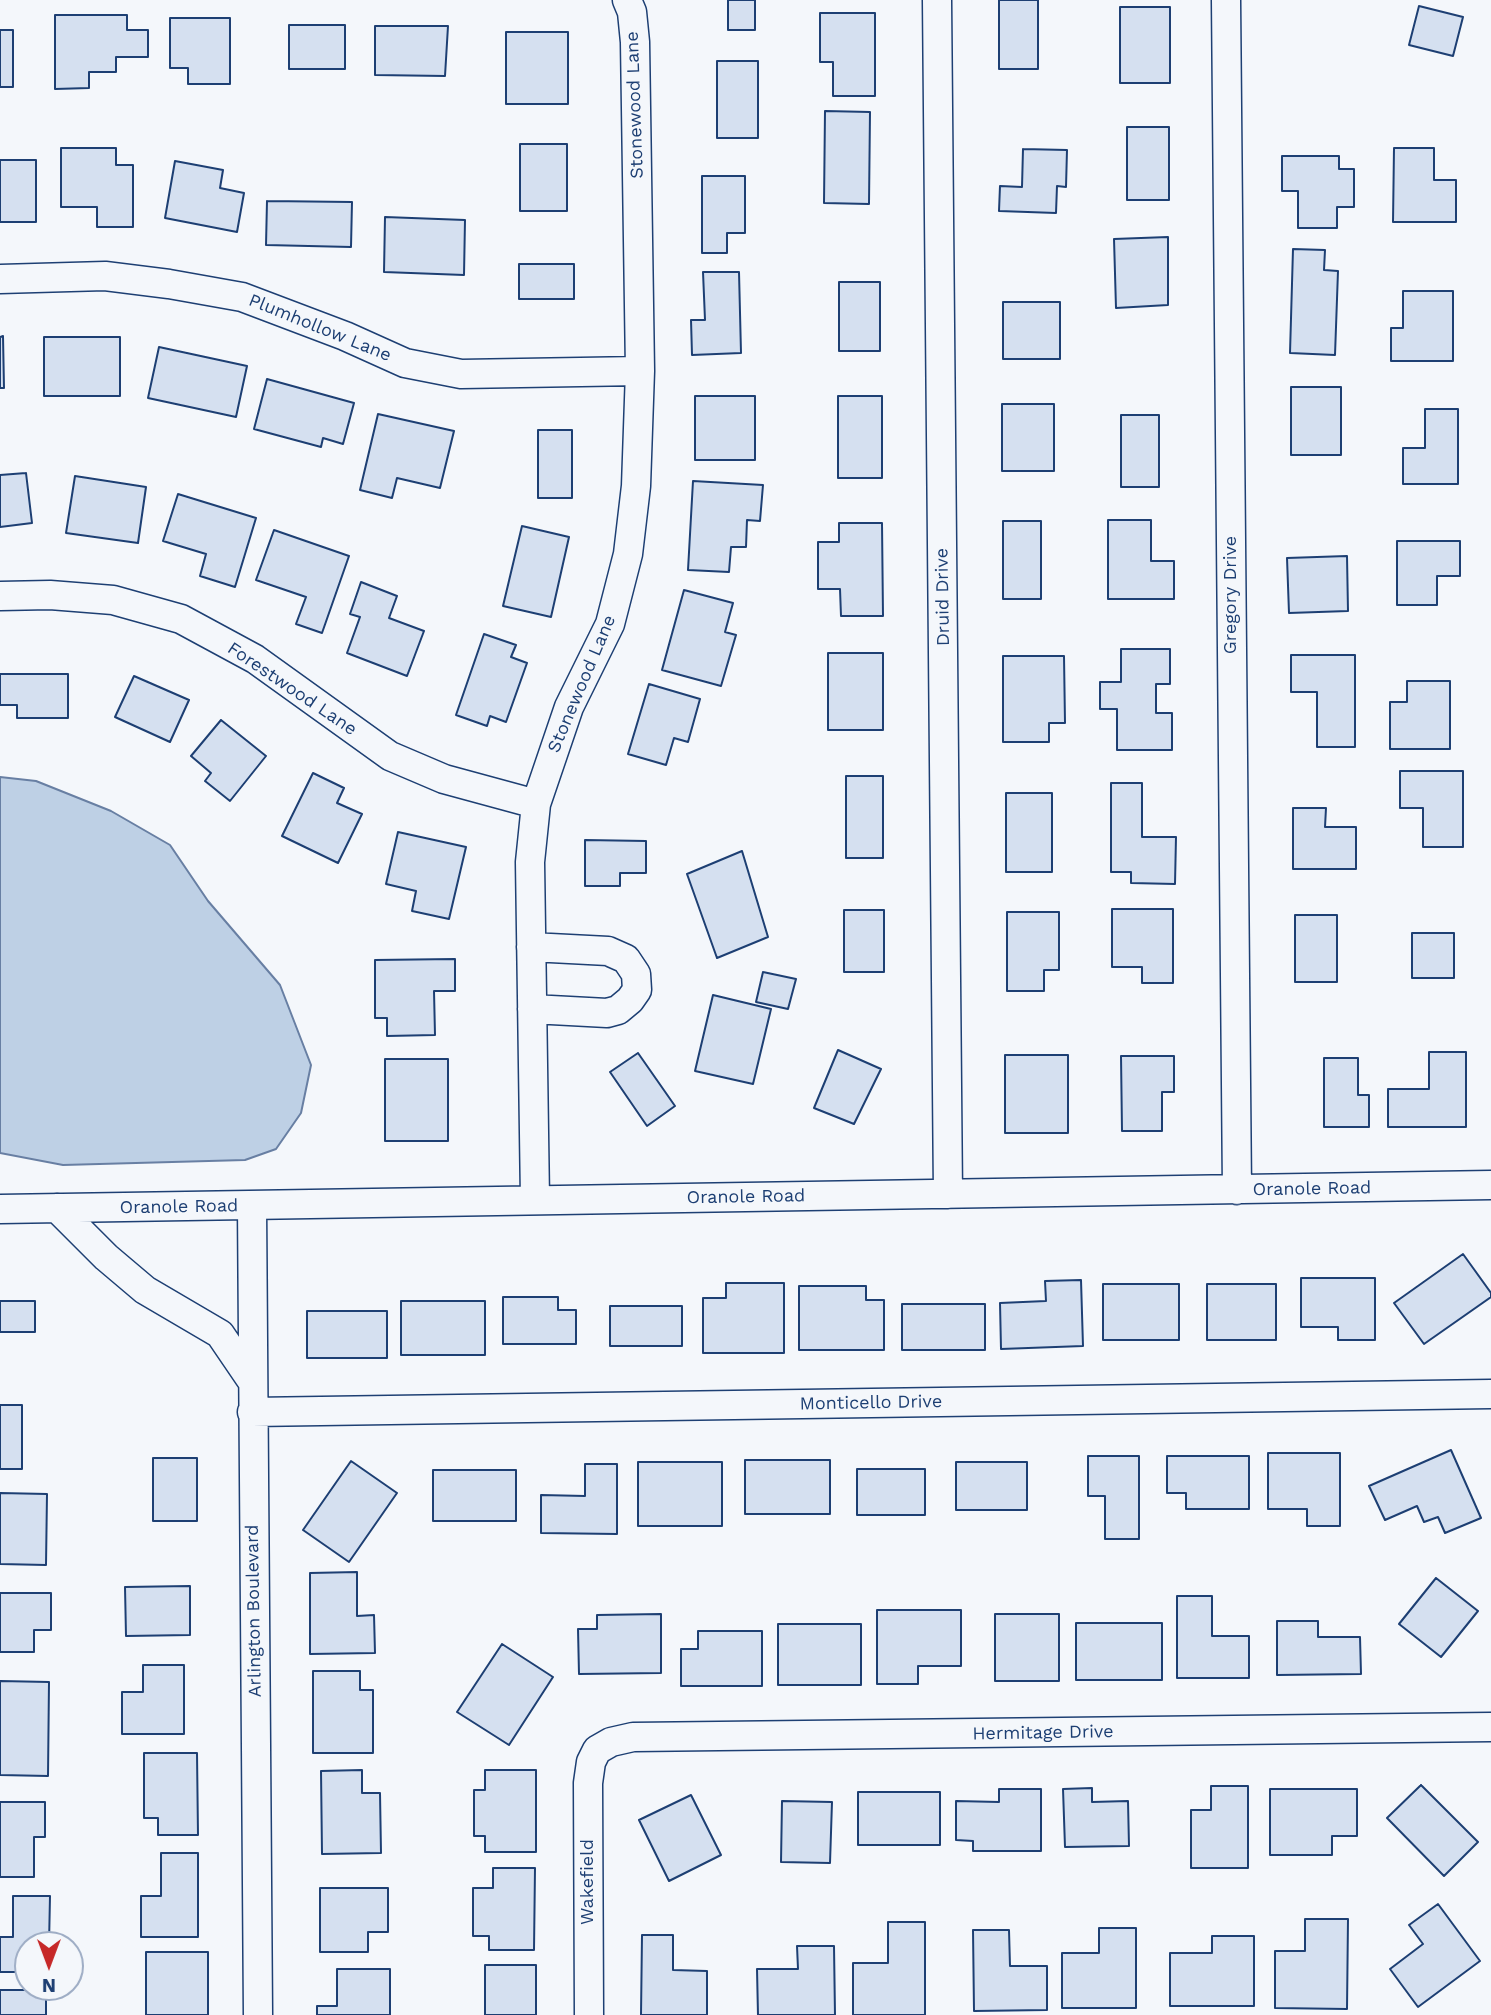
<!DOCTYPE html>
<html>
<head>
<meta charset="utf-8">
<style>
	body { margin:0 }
	#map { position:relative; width:1491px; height:2015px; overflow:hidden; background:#f4f7fb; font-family:"Work Sans",sans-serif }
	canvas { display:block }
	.north { position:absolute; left:14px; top:1931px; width:70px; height:70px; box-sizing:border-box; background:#f4f7fb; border:2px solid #9eadc5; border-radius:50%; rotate:180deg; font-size:19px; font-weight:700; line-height:28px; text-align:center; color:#1d3f73 }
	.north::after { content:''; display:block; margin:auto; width:24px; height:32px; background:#c62828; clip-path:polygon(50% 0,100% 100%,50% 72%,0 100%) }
</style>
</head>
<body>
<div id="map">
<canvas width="1491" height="2015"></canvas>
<div class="north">N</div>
</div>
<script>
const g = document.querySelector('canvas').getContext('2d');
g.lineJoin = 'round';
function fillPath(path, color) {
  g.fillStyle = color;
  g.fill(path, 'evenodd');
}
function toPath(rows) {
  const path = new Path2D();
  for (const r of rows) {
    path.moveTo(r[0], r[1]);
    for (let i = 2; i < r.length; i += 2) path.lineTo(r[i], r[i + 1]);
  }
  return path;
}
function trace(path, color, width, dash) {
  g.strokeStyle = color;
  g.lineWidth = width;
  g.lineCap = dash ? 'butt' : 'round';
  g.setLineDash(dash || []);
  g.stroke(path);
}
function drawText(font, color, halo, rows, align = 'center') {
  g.font = font + ' "Work Sans",sans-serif';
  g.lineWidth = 5;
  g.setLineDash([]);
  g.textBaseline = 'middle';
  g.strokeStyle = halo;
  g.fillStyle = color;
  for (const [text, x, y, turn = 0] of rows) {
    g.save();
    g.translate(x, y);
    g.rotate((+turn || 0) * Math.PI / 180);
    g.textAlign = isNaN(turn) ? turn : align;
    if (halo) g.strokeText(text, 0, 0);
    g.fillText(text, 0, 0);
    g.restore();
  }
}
const water = toPath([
	[0,777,36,781,111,811,170,845,208,901,280,985,311,1065,301,1113,276,1149,245,1160,63,1165,0,1153,0,777]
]);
const building = toPath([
	[728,0,755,0,755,30,728,30,728,0],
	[999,0,1038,0,1038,69,999,69,999,0],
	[1419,6,1463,17,1453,56,1409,45,1419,6],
	[1120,7,1170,7,1170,83,1120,83,1120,7],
	[820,13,875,13,875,96,833,96,833,62,820,62,820,13],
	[55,15,127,15,127,30,148,30,148,57,116,57,116,72,89,72,89,88,55,89,55,15],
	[170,18,230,18,230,84,188,84,188,68,170,68,170,18],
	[289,25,345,25,345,69,289,69,289,25],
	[375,26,448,26,445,76,375,75,375,26],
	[0,30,13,30,13,87,0,87,0,30],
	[506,32,568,32,568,104,506,104,506,32],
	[717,61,758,61,758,138,717,138,717,61],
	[825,111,870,112,869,204,824,203,825,111],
	[1127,127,1169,127,1169,200,1127,200,1127,127],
	[520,144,567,144,567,211,520,211,520,144],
	[61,148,116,148,116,165,133,165,133,227,97,227,97,207,61,207,61,148],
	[1394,148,1434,148,1434,180,1456,180,1456,222,1393,222,1394,148],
	[1023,149,1067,150,1066,187,1057,186,1056,213,999,211,1000,186,1022,187,1023,149],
	[1282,156,1339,156,1339,169,1354,169,1354,207,1337,207,1337,228,1298,228,1298,191,1282,191,1282,156],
	[0,160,36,160,36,222,0,222,0,160],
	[175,161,223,170,220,188,244,193,237,232,165,218,175,161],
	[702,176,745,176,745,233,727,233,727,253,702,253,702,176],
	[267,201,352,202,351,247,266,245,267,201],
	[385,217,465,220,464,275,384,272,385,217],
	[1168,237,1168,305,1116,308,1114,239,1168,237],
	[1293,249,1325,250,1324,270,1338,271,1335,355,1290,353,1293,249],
	[519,264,574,264,574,299,519,299,519,264],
	[703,272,739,272,741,353,692,355,691,320,705,320,703,272],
	[839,282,880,282,880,351,839,351,839,282],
	[1403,291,1453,291,1453,361,1391,361,1391,328,1403,328,1403,291],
	[1003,302,1060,302,1060,359,1003,359,1003,302],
	[3,336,4,388,0,388,0,337,3,336],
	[44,337,120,337,120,396,44,396,44,337],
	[159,347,247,366,236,417,148,398,159,347],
	[267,379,354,403,343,444,323,438,321,447,254,429,267,379],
	[1291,387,1341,387,1341,455,1291,455,1291,387],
	[695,396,755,396,755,460,695,460,695,396],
	[838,396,882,396,882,478,838,478,838,396],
	[1002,404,1054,404,1054,471,1002,471,1002,404],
	[1425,409,1458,409,1458,484,1403,484,1403,448,1425,448,1425,409],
	[378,414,454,431,440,488,397,478,392,498,360,490,378,414],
	[1121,415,1159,415,1159,487,1121,487,1121,415],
	[538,430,572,430,572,498,538,498,538,430],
	[26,473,32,523,0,527,0,475,26,473],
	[75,476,146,487,138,543,66,533,75,476],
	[693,481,763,485,760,521,747,520,746,547,731,547,729,572,688,570,693,481],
	[178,494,256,518,235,587,200,576,206,554,163,541,178,494],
	[1108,520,1151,520,1151,561,1174,561,1174,599,1108,599,1108,520],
	[1003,521,1041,521,1041,599,1003,599,1003,521],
	[839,523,882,523,883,616,841,616,840,589,818,589,818,542,839,542,839,523],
	[522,526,569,537,551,617,503,606,522,526],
	[274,530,349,556,322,633,296,624,306,597,256,580,274,530],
	[1397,541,1460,541,1460,576,1437,576,1437,605,1397,605,1397,541],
	[1347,556,1348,611,1289,613,1287,558,1347,556],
	[361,582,397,596,389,618,424,631,407,676,347,653,360,617,350,614,361,582],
	[684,590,733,603,725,632,736,635,721,686,662,670,684,590],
	[484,634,516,645,511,657,527,663,506,722,490,716,487,726,456,715,484,634],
	[1121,649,1170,649,1170,684,1156,684,1156,713,1172,713,1172,750,1117,750,1117,709,1100,709,1100,682,1121,682,1121,649],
	[828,653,883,653,883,730,828,730,828,653],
	[1291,655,1355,655,1355,747,1317,747,1317,692,1291,692,1291,655],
	[1003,656,1064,656,1065,723,1049,723,1049,742,1003,742,1003,656],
	[0,674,68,674,68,718,17,718,17,705,0,705,0,674],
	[134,676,189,700,170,742,115,717,134,676],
	[1407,681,1450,681,1450,749,1390,749,1390,702,1407,702,1407,681],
	[649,684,700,699,688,742,674,738,666,765,628,754,649,684],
	[221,720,266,756,230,801,205,781,211,773,191,756,221,720],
	[1400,771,1463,771,1463,847,1423,847,1423,808,1400,808,1400,771],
	[313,773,344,788,337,803,362,814,338,863,282,836,313,773],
	[846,776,883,776,883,858,846,858,846,776],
	[1111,783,1142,783,1142,837,1176,837,1175,884,1131,883,1131,872,1111,872,1111,783],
	[1006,793,1052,793,1052,872,1006,872,1006,793],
	[1293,808,1326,808,1325,827,1356,827,1356,869,1293,869,1293,808],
	[398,832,466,847,449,919,412,911,416,891,386,884,398,832],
	[585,840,646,841,646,873,620,873,620,886,585,886,585,840],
	[742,851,768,937,717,958,687,874,742,851],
	[1112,909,1173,909,1173,983,1142,983,1142,967,1112,967,1112,909],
	[844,910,884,910,884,972,844,972,844,910],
	[1007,912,1059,912,1059,970,1044,970,1044,991,1007,991,1007,912],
	[1295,915,1337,915,1337,982,1295,982,1295,915],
	[1412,933,1454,933,1454,978,1412,978,1412,933],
	[455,959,455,991,434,991,435,1035,387,1036,387,1018,375,1018,375,960,455,959],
	[763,972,796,979,788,1009,756,1002,763,972],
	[713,995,771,1009,753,1084,695,1071,713,995],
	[838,1050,881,1069,854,1124,814,1108,838,1050],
	[1429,1052,1466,1052,1466,1127,1388,1127,1388,1089,1429,1089,1429,1052],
	[638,1053,675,1106,647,1126,610,1072,638,1053],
	[1005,1055,1068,1055,1068,1133,1005,1133,1005,1055],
	[1121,1056,1174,1056,1174,1092,1162,1092,1162,1131,1122,1131,1121,1056],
	[1324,1058,1358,1058,1358,1095,1369,1095,1369,1127,1324,1127,1324,1058],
	[385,1059,448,1059,448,1141,385,1141,385,1059],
	[1463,1254,1491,1293,1491,1297,1424,1344,1394,1303,1463,1254],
	[1301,1278,1375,1278,1375,1340,1338,1340,1338,1327,1301,1327,1301,1278],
	[1081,1280,1083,1346,1001,1349,1000,1303,1046,1301,1045,1281,1081,1280],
	[726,1283,784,1283,784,1353,703,1353,703,1298,726,1298,726,1283],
	[1103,1284,1179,1284,1179,1340,1103,1340,1103,1284],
	[1207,1284,1276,1284,1276,1340,1207,1340,1207,1284],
	[799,1286,866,1286,866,1300,884,1300,884,1350,799,1350,799,1286],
	[503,1297,558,1297,558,1310,576,1310,576,1344,503,1344,503,1297],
	[0,1301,35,1301,35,1332,0,1332,0,1301],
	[401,1301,485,1301,485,1355,401,1355,401,1301],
	[902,1304,985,1304,985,1350,902,1350,902,1304],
	[610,1306,682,1306,682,1346,610,1346,610,1306],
	[307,1311,387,1311,387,1358,307,1358,307,1311],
	[0,1405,22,1405,22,1469,0,1469,0,1405],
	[1451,1450,1481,1518,1445,1533,1438,1517,1424,1522,1417,1506,1385,1520,1369,1486,1451,1450],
	[1268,1453,1340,1453,1340,1526,1307,1526,1307,1509,1268,1509,1268,1453],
	[1088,1456,1139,1456,1139,1539,1105,1539,1105,1496,1088,1496,1088,1456],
	[1167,1456,1249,1456,1249,1509,1186,1509,1186,1493,1167,1493,1167,1456],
	[153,1458,197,1458,197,1521,153,1521,153,1458],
	[745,1460,830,1460,830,1514,745,1514,745,1460],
	[351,1461,397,1493,349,1562,303,1530,351,1461],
	[638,1462,722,1462,722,1526,638,1526,638,1462],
	[956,1462,1027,1462,1027,1510,956,1510,956,1462],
	[585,1464,617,1464,617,1534,541,1533,541,1495,585,1496,585,1464],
	[857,1469,925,1469,925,1515,857,1515,857,1469],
	[433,1470,516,1470,516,1521,433,1521,433,1470],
	[0,1493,47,1494,46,1565,0,1564,0,1493],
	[357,1572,357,1616,374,1615,375,1653,310,1654,310,1573,357,1572],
	[1436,1578,1478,1611,1441,1657,1399,1624,1436,1578],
	[190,1586,190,1635,126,1636,125,1587,190,1586],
	[0,1593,51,1593,51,1630,34,1630,34,1652,0,1652,0,1593],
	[1177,1596,1212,1596,1212,1636,1249,1636,1249,1678,1177,1678,1177,1596],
	[877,1610,961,1610,961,1666,918,1666,918,1684,877,1684,877,1610],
	[661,1614,661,1673,579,1674,578,1629,597,1629,597,1615,661,1614],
	[995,1614,1059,1614,1059,1681,995,1681,995,1614],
	[1277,1621,1318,1621,1318,1637,1360,1637,1361,1674,1277,1675,1277,1621],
	[1076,1623,1162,1623,1162,1680,1076,1680,1076,1623],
	[778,1624,861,1624,861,1685,778,1685,778,1624],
	[698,1631,762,1631,762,1686,681,1686,681,1649,698,1649,698,1631],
	[502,1644,553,1677,509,1745,457,1712,502,1644],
	[143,1665,184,1665,184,1734,122,1734,122,1692,143,1692,143,1665],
	[313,1671,360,1671,360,1690,373,1690,373,1753,313,1753,313,1671],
	[0,1681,49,1682,48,1776,0,1775,0,1681],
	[144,1753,197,1753,198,1835,158,1835,158,1818,144,1818,144,1753],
	[362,1770,362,1793,380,1793,381,1853,322,1854,321,1771,362,1770],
	[485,1770,536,1770,536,1852,485,1852,485,1836,474,1836,474,1790,485,1790,485,1770],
	[1421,1785,1478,1842,1444,1876,1387,1818,1421,1785],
	[1211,1786,1248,1786,1248,1868,1191,1868,1191,1810,1211,1810,1211,1786],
	[1092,1788,1092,1802,1128,1801,1129,1846,1065,1847,1063,1789,1092,1788],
	[999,1789,1041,1789,1041,1851,973,1851,973,1841,956,1840,956,1801,999,1802,999,1789],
	[1270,1789,1357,1789,1357,1836,1332,1836,1332,1855,1270,1855,1270,1789],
	[858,1792,940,1792,940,1845,858,1845,858,1792],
	[691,1795,721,1855,669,1881,639,1820,691,1795],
	[782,1801,832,1802,830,1863,781,1862,782,1801],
	[0,1802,45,1802,45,1837,34,1837,34,1877,0,1877,0,1802],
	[161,1853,198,1853,198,1937,141,1937,141,1896,161,1896,161,1853],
	[493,1868,535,1868,534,1950,489,1950,489,1936,473,1936,473,1888,493,1888,493,1868],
	[320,1888,388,1888,388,1932,368,1932,368,1952,320,1952,320,1888],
	[13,1896,50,1896,49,1945,28,1945,28,1972,0,1972,0,1937,13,1937,13,1896],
	[1438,1904,1480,1961,1418,2007,1390,1969,1423,1944,1409,1925,1438,1904],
	[1305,1919,1348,1919,1347,2009,1275,2008,1275,1951,1305,1951,1305,1919],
	[888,1922,925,1922,925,2015,853,2015,853,1963,888,1963,888,1922],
	[1099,1928,1136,1928,1136,2008,1062,2008,1062,1953,1099,1953,1099,1928],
	[973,1930,1009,1930,1010,1966,1047,1966,1047,2010,974,2011,973,1930],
	[642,1935,673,1935,673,1970,707,1971,707,2015,641,2015,642,1935],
	[1212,1936,1254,1936,1254,2006,1170,2006,1170,1953,1212,1953,1212,1936],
	[797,1946,834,1946,835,2015,758,2015,757,1969,798,1969,797,1946],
	[146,1952,208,1952,208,2015,146,2015,146,1952],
	[485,1965,536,1965,536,2015,485,2015,485,1965],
	[337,1969,390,1969,390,2015,317,2015,317,2006,337,2006,337,1969],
	[0,1990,46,1990,46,2015,0,2015,0,1990]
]);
const minor = toPath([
	[937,0,948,1194],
	[1226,0,1237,1190],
	[0,279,105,276,169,284,242,297,345,336,405,363,461,374,640,371],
	[0,596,50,595,113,600,181,619,255,659,390,756,444,779,536,804],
	[531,947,608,951,626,959,636,974,637,990,630,1000,618,1010,607,1013,532,1009],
	[535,1200,530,862,536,804,569,707,610,624,628,554,636,486,640,371,635,42,632,12,627,0],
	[252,1206,258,2015],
	[57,1208,106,1257,145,1290,220,1334,252,1381],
	[0,1209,1491,1185],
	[252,1412,1491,1394],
	[589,2015,588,1783,591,1762,597,1750,611,1742,633,1737,1491,1727]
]);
const streetNames = [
	["Stonewood Lane",635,105,-92],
	["Plumhollow Lane",320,328,22],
	["Gregory Drive",1231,595,-90],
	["Druid Drive",943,597,-91],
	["Stonewood Lane",582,684,-67],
	["Forestwood Lane",292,689,34],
	["Oranole Road",1312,1189,-1],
	["Oranole Road",746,1197,-1],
	["Oranole Road",179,1207,-1],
	["Monticello Drive",871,1403,-1],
	["Arlington Boulevard",254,1611,-91],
	["Hermitage Drive",1043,1733,-1],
	["Wakefield",588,1882,-90]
];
fillPath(water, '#bed0e5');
trace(water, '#687fa3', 2);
fillPath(building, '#d5e0f0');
trace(building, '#1d3f73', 2);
trace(minor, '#1d3f73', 31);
trace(minor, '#f4f7fb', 28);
drawText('18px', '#1d3f73', '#f4f7fb', streetNames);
</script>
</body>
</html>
